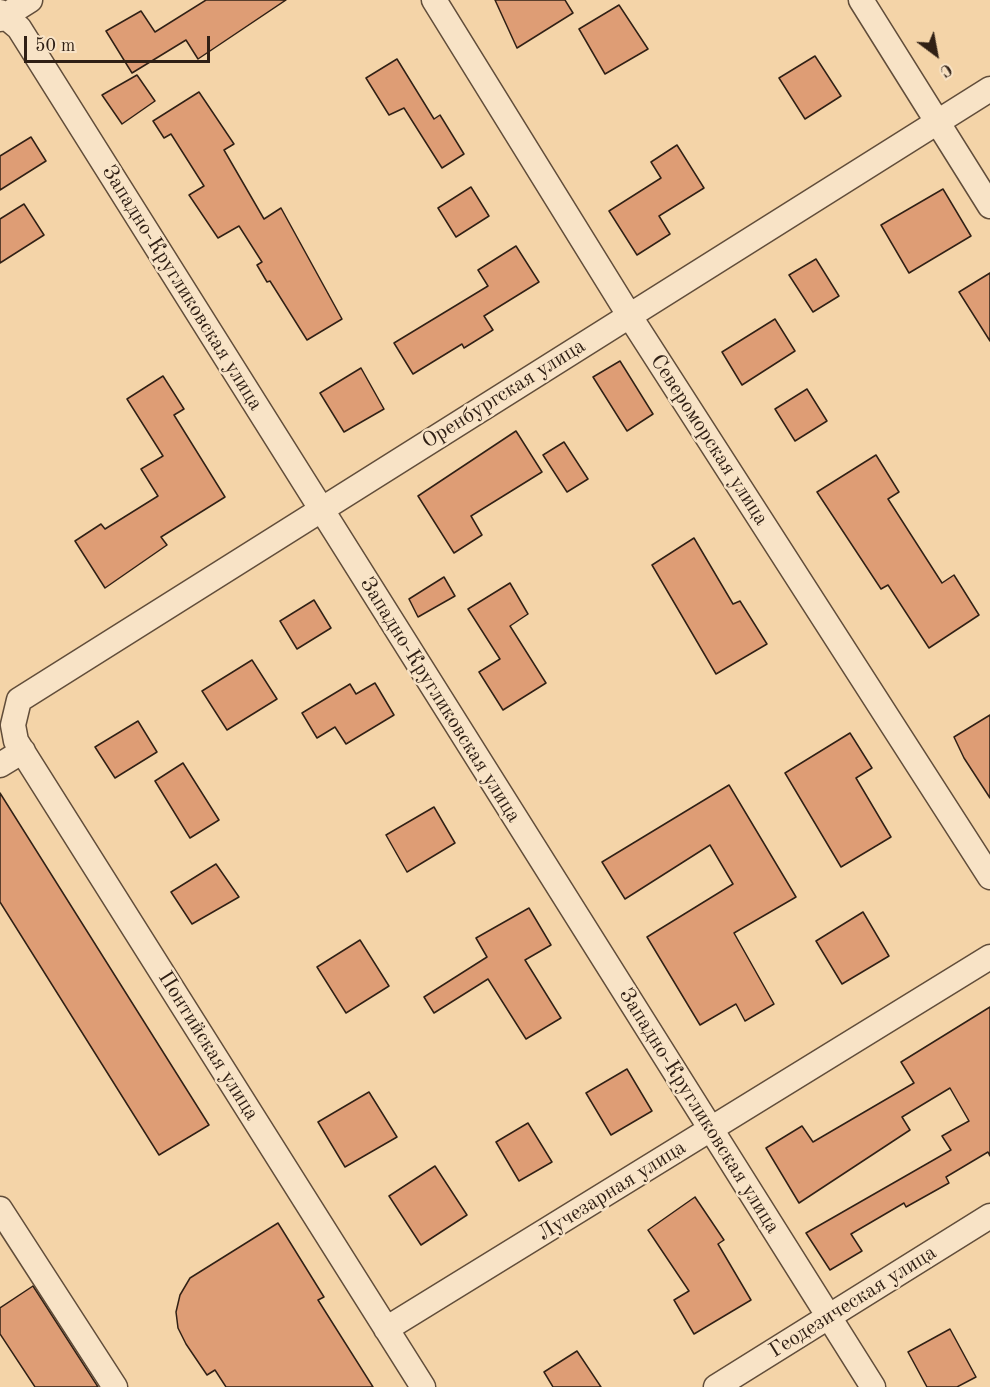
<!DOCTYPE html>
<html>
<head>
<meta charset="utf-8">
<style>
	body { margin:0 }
	#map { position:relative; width:990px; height:1387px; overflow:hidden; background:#f4d4a8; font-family:"Old Standard TT",serif }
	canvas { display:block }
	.north { position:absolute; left:906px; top:24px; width:60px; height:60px; -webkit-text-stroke:4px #f8e3c6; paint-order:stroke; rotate:148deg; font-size:16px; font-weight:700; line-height:24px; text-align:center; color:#302015 }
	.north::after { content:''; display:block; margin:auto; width:21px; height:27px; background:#302015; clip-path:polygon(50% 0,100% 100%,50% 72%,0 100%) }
	.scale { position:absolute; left:24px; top:36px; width:186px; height:27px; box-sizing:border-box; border:3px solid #302015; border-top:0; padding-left:8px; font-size:18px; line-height:21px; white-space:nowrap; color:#302015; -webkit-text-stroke:4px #f8e3c6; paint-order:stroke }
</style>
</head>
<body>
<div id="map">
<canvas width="990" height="1387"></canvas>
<div class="north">С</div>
<div class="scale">50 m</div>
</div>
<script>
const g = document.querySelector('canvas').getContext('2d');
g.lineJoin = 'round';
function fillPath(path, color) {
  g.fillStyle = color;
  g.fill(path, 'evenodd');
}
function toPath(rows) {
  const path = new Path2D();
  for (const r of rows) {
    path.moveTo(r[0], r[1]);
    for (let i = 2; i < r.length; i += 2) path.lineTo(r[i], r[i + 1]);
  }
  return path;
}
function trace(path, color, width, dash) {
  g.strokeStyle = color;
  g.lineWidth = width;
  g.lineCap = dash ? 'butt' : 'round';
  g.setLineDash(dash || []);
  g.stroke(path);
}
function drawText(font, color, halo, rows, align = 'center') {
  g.font = font + ' "Old Standard TT",serif';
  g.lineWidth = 5;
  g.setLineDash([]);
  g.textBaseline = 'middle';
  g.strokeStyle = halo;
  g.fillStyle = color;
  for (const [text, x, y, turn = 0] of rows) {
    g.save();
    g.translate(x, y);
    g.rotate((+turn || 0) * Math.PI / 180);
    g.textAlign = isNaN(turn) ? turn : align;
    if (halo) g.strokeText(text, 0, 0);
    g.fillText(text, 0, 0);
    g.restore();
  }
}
const building = toPath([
	[206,0,286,0,198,59,186,40,132,73,106,31,141,11,155,32,206,0],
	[495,0,565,0,573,13,517,48,495,0],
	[619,5,648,49,605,74,579,29,619,5],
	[815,56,841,96,805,119,779,78,815,56],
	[397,59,434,119,440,115,464,154,442,168,404,108,389,115,366,78,397,59],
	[137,75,155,101,122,124,102,95,137,75],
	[199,92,234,144,224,150,264,219,281,208,342,319,307,340,270,281,267,282,257,265,262,262,239,226,218,238,189,195,204,186,171,134,164,138,153,121,199,92],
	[31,137,46,161,0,190,0,156,31,137],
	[677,145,704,188,659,216,670,234,637,255,609,211,661,178,651,162,677,145],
	[471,187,489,216,456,237,438,208,471,187],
	[943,189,971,236,909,273,881,225,943,189],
	[24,204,44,235,0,263,0,219,24,204],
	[516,246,539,282,484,316,493,330,464,348,462,344,413,374,394,343,488,286,478,270,516,246],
	[816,259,839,296,813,312,789,275,816,259],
	[990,273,990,341,959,292,990,273],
	[775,319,795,351,742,385,722,352,775,319],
	[620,361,653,414,627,431,593,377,620,361],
	[361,368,384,409,344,432,320,393,361,368],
	[163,376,184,409,174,415,225,497,161,537,167,545,105,588,75,541,101,524,105,529,158,496,141,469,163,456,127,399,163,376],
	[807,389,827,421,795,441,775,409,807,389],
	[516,431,542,472,471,516,482,535,454,553,418,496,516,431],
	[564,442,588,479,567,492,543,455,564,442],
	[876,455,899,492,888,499,942,583,954,575,979,615,929,648,888,585,881,589,817,492,876,455],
	[694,538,733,604,740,601,767,644,716,674,652,565,694,538],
	[444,577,455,596,418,617,409,599,444,577],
	[510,583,528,614,510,626,546,683,503,710,479,672,500,659,468,609,510,583],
	[314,600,331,628,297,649,280,621,314,600],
	[252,660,277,699,227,730,202,691,252,660],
	[375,683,394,715,346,744,335,727,317,738,302,713,350,684,356,694,375,683],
	[990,715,990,798,964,758,954,737,990,715],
	[138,721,157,752,115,778,95,747,138,721],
	[850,733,872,768,856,778,891,837,841,867,785,773,850,733],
	[183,763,219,820,190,838,155,781,183,763],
	[729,785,796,897,734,933,774,1004,745,1021,736,1004,700,1025,647,937,733,884,710,845,625,899,602,862,729,785],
	[0,793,209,1125,159,1155,0,902,0,793],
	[434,807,455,843,407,872,386,835,434,807],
	[216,864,239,897,192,924,171,892,216,864],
	[529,908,551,945,525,960,561,1018,526,1039,488,979,434,1013,424,997,487,957,476,938,529,908],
	[863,912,889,956,842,984,816,941,863,912],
	[360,940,389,986,346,1013,317,967,360,940],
	[990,1007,990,1156,988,1152,946,1177,949,1183,906,1207,904,1203,851,1234,862,1251,830,1270,806,1233,951,1150,942,1136,969,1121,950,1088,902,1117,910,1130,799,1203,766,1148,802,1126,813,1142,914,1083,901,1062,990,1007],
	[627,1069,652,1111,611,1135,586,1093,627,1069],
	[369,1092,397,1137,345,1167,318,1122,369,1092],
	[528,1123,552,1162,519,1181,496,1142,528,1123],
	[435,1166,467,1215,421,1245,389,1196,435,1166],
	[695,1197,724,1240,718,1244,751,1300,694,1334,674,1300,689,1291,648,1230,695,1197],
	[278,1223,324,1297,318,1300,373,1387,226,1387,215,1370,207,1375,186,1344,178,1328,176,1312,180,1295,190,1278,278,1223],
	[33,1286,98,1387,35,1387,0,1334,0,1308,33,1286],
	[950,1329,976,1377,957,1387,927,1387,908,1352,950,1329],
	[577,1351,601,1387,553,1387,544,1372,577,1351]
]);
const minor = toPath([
	[434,0,629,315,990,877],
	[861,0,990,206],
	[0,12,19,28,873,1387],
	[0,19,30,0],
	[0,765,23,751],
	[0,1209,115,1387],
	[386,1329,990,957],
	[423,1387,16,741,13,725,19,700,990,89],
	[716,1387,990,1216]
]);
const streetNames = [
	["Западно-Кругликовская улица",182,288,58],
	["Оренбургская улица",504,394,-32],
	["Североморская улица",709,440,57],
	["Западно-Кругликовская улица",440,700,58],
	["Понтийская улица",208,1046,58],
	["Западно-Кругликовская улица",699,1111,58],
	["Лучезарная улица",612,1191,-32],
	["Геодезическая улица",853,1302,-32]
];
fillPath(building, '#de9d75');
trace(building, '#302015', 1.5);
trace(minor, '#614d3a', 27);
trace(minor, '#f8e3c6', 24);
drawText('21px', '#302015', '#f8e3c6', streetNames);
</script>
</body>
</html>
